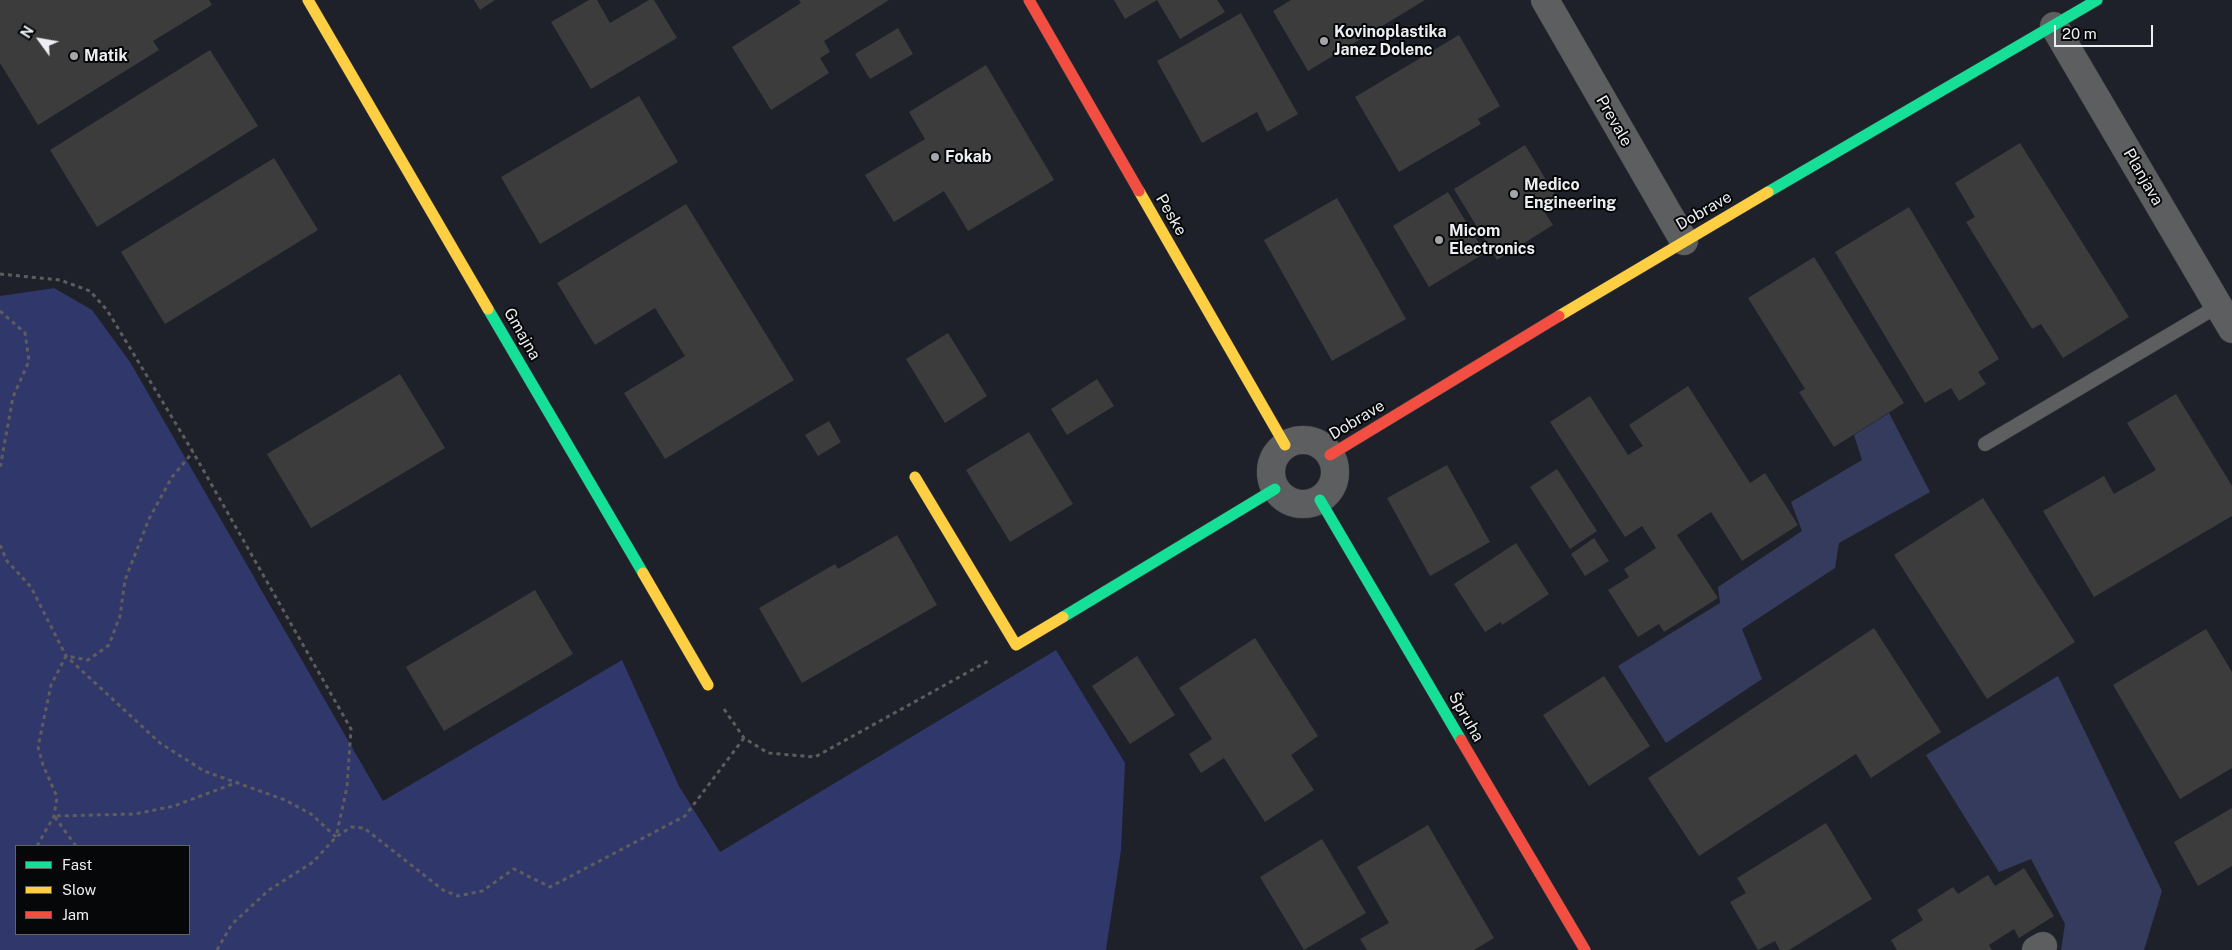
<!DOCTYPE html>
<html>
<head>
<meta charset="utf-8">
<style>
	body { margin:0 }
	#map { position:relative; width:2232px; height:950px; overflow:hidden; background:#1c1d1f; font-family:"Public Sans",sans-serif }
	canvas { display:block }
	.legend { position:absolute; left:15px; top:845px; width:175px; height:90px; box-sizing:border-box; background:#060708; border:1px solid #626365; margin:0; padding:6px 9px; list-style:none; font-size:15px; color:#edeef1 }
	.legend li { display:flex; align-items:center; gap:10px; height:25px }
	.legend b { width:25px; border:1px solid #626365 }
	.north { position:absolute; left:15px; top:15px; width:50px; height:50px; -webkit-text-stroke:4px #060708; paint-order:stroke; rotate:302deg; font-size:14px; font-weight:700; line-height:20px; text-align:center; color:#edeef1 }
	.north::after { content:''; display:block; margin:auto; width:18px; height:22px; background:#edeef1; clip-path:polygon(50% 0,100% 100%,50% 72%,0 100%) }
	.scale { position:absolute; left:2054px; top:25px; width:99px; height:22px; box-sizing:border-box; border:2px solid #edeef1; border-top:0; padding-left:6px; font-size:15px; line-height:18px; white-space:nowrap; color:#edeef1; -webkit-text-stroke:4px #060708; paint-order:stroke }
</style>
</head>
<body>
<div id="map">
<canvas width="2232" height="950"></canvas>
<ul class="legend">
<li><b style="height:6px;background:#16e098"></b>Fast</li>
<li><b style="height:6px;background:#ffcf43"></b>Slow</li>
<li><b style="height:6px;background:#f24e42"></b>Jam</li>
</ul>
<div class="north">N</div>
<div class="scale">20 m</div>
</div>
<script>
const g = document.querySelector('canvas').getContext('2d');
g.lineJoin = 'round';
function fillPath(path, color) {
  g.fillStyle = color;
  g.fill(path, 'evenodd');
}
function toPath(rows) {
  const path = new Path2D();
  for (const r of rows) {
    if (r.length === 3) {
      path.moveTo(r[0] + r[2], r[1]);
      path.arc(r[0], r[1], r[2], 0, 2 * Math.PI);
      continue;
    }
    path.moveTo(r[0], r[1]);
    for (let i = 2; i < r.length; i += 2) path.lineTo(r[i], r[i + 1]);
  }
  return path;
}
function trace(path, color, width, dash) {
  g.strokeStyle = color;
  g.lineWidth = width;
  g.lineCap = dash ? 'butt' : 'round';
  g.setLineDash(dash || []);
  g.stroke(path);
}
function drawText(font, color, halo, rows, align = 'center') {
  g.font = font + ' "Public Sans",sans-serif';
  g.lineWidth = 4;
  g.setLineDash([]);
  g.textBaseline = 'middle';
  g.strokeStyle = halo;
  g.fillStyle = color;
  for (const [text, x, y, turn = 0] of rows) {
    g.save();
    g.translate(x, y);
    g.rotate((+turn || 0) * Math.PI / 180);
    g.textAlign = isNaN(turn) ? turn : align;
    if (halo) g.strokeText(text, 0, 0);
    g.fillText(text, 0, 0);
    g.restore();
  }
}
const built = toPath([
	[0,0,2232,0,2232,950,1106,950,1111,909,1056,650,720,852,679,786,622,660,383,801,303,664,264,592,54,288,0,296]
]);
const green = toPath([
	[1889,413,1930,492,1839,543,1835,568,1742,629,1762,679,1666,743,1618,666,1720,603,1718,587,1802,531,1791,502,1862,460,1854,435],
	[2058,676,2162,891,2144,950,2061,950,2065,924,2031,859,1999,872,1926,755]
]);
const forest = toPath([
	[54,288,92,310,130,362,383,801,622,660,679,786,720,852,1056,650,1125,763,1121,850,1106,950,0,950,0,296],
	[16,846,189,846,189,934,16,934]
]);
const building = toPath([
	[0,0,209,0,212,5,153,41,159,50,38,125,0,63],
	[474,0,495,0,480,10],
	[589,0,597,0,610,23,649,0,654,0,677,38,591,89,551,22],
	[799,0,889,0,824,41,830,52,820,58,829,73,771,110,732,47,801,3],
	[1114,0,1157,0,1125,19],
	[1157,0,1217,0,1225,12,1180,39],
	[1291,0,1425,0,1308,71,1273,11],
	[1241,13,1298,114,1267,132,1257,112,1202,143,1157,61],
	[898,28,913,54,870,79,855,54],
	[1459,35,1500,106,1478,119,1481,124,1399,172,1355,97],
	[210,50,258,126,97,227,50,150],
	[986,65,1054,180,968,231,944,191,894,222,865,175,925,139,909,112],
	[639,96,678,162,540,244,501,177],
	[2020,143,2129,317,2063,358,2041,324,2032,329,1966,222,1975,217,1955,183],
	[1525,145,1560,203,1545,213,1553,225,1497,260,1454,189],
	[274,158,318,230,165,324,121,252],
	[1448,192,1485,253,1429,287,1393,226],
	[1337,198,1406,319,1332,361,1264,240],
	[686,204,794,380,665,459,624,393,685,356,655,308,595,345,557,283],
	[1909,207,1999,359,1978,372,1986,384,1959,401,1951,388,1925,403,1835,252],
	[1814,257,1904,403,1834,447,1799,392,1805,389,1748,298],
	[948,333,987,396,945,423,906,359],
	[400,374,445,448,311,528,267,454],
	[1097,379,1114,406,1067,435,1051,409],
	[1688,386,1750,483,1765,473,1798,525,1742,561,1711,512,1677,535,1718,598,1664,632,1659,624,1638,637,1608,590,1629,577,1624,569,1656,548,1642,526,1625,537,1550,422,1590,396,1628,455,1643,446,1629,425],
	[2176,394,2232,486,2232,516,2094,597,2043,511,2104,476,2114,494,2156,470,2127,423],
	[829,421,841,442,818,456,805,435],
	[1029,432,1073,504,1010,542,966,470],
	[1447,465,1490,542,1430,576,1387,498],
	[1557,469,1597,531,1570,549,1530,487],
	[1983,498,2075,642,1987,699,1894,555],
	[897,535,937,605,802,683,759,608,835,564,838,569],
	[1594,538,1609,561,1585,576,1571,554],
	[1516,543,1549,594,1502,625,1501,622,1485,632,1454,584],
	[535,590,573,654,444,731,406,667],
	[1874,628,1941,732,1871,778,1856,754,1699,856,1648,778],
	[2206,629,2232,672,2232,768,2180,799,2113,685],
	[1255,638,1318,736,1291,755,1314,790,1265,822,1224,758,1201,773,1189,754,1212,739,1179,688],
	[1137,656,1175,715,1130,744,1092,686],
	[1604,676,1650,746,1589,786,1543,715],
	[2232,808,2232,866,2198,886,2174,842],
	[1826,823,1872,899,1789,950,1780,950,1775,941,1758,950,1730,902,1746,893,1737,878],
	[1428,825,1494,938,1474,950,1367,950,1360,939,1389,923,1357,867],
	[1322,839,1366,913,1304,950,1260,877],
	[2024,868,2054,916,2019,938,2014,929,1989,945,1992,950,1897,950,1891,940,1923,920,1917,910,1953,887,1958,894,1988,875,1995,886]
]);
const path = toPath([
	[0,274,60,280,90,291,107,310,193,452,351,729,347,787,336,837],
	[0,311,25,333,29,361,13,397,0,468],
	[0,545,7,561,31,587,66,656,160,743,204,771,285,800,311,814,336,837],
	[724,709,744,738,768,753,815,757,990,660],
	[37,846,54,816,57,797,43,765,38,747,51,685,66,656,88,660,109,645,120,616,125,580,149,519,172,477,193,452],
	[76,846,54,816,135,814,174,806,238,782],
	[217,950,232,924,269,890,313,862,336,837,351,827,364,828,443,890,458,896,482,891,514,869,550,887,685,816,744,738]
]);
const lane = toPath([
	[1985,444,2218,306]
]);
const street = toPath([
	[1545,0,1684,241],
	[2054,26,2232,329],
	[1303,472,32],
	[2036,950,2043,946]
]);
const fast = toPath([
	[1768,192,2097,0],
	[488,309,643,573],
	[1320,500,1461,740],
	[1063,617,1275,489]
]);
const slow = toPath([
	[308,0,488,309],
	[1139,191,1285,445],
	[1559,316,1768,192],
	[915,477,1016,645,1063,617],
	[643,573,708,685]
]);
const jam = toPath([
	[1029,0,1139,191],
	[1330,455,1559,316],
	[1461,740,1585,950]
]);
const markers = [
	[1324,41,5,"#a4a5a8"],
	[74,56,5,"#a4a5a8"],
	[935,157,5,"#a4a5a8"],
	[1514,194,5,"#a4a5a8"],
	[1439,240,5,"#a4a5a8"]
];
const poiNames = [
	["Kovinoplastika",1334,32],
	["Janez Dolenc",1334,50],
	["Matik",84,56],
	["Fokab",945,157],
	["Medico",1524,185],
	["Engineering",1524,203],
	["Micom",1449,231],
	["Electronics",1449,249]
];
const streetNames = [
	["Prevale",1614,121,60],
	["Planjava",2143,177,60],
	["Dobrave",1704,211,-30],
	["Peske",1171,215,60],
	["Gmajna",522,334,60],
	["Dobrave",1357,420,-31],
	["Špruha",1466,717,60]
];
fillPath(built, '#1f212a');
fillPath(green, '#353b5c');
fillPath(forest, '#30376a');
fillPath(building, '#3c3c3d');
trace(lane, '#38393b', 15);
trace(street, '#38393b', 29);
trace(fast, '#38393b', 12);
trace(slow, '#38393b', 12);
trace(jam, '#38393b', 12);
trace(path, '#5d5d5e', 3, [4, 4]);
trace(lane, '#5d5e60', 14);
trace(street, '#5d5e60', 28);
trace(fast, '#16e098', 11);
trace(slow, '#ffcf43', 11);
trace(jam, '#f24e42', 11);
for (const [x, y, r, color] of markers) {
  const dot = new Path2D();
  dot.arc(x, y, r, 0, 2 * Math.PI);
  g.fillStyle = color;
  g.fill(dot);
  trace(dot, '#060708', 2);
}
drawText('bold 16px', '#edeef1', '#060708', poiNames, 'left');
drawText('16px', '#edeef1', '#060708', streetNames);
</script>
</body>
</html>
